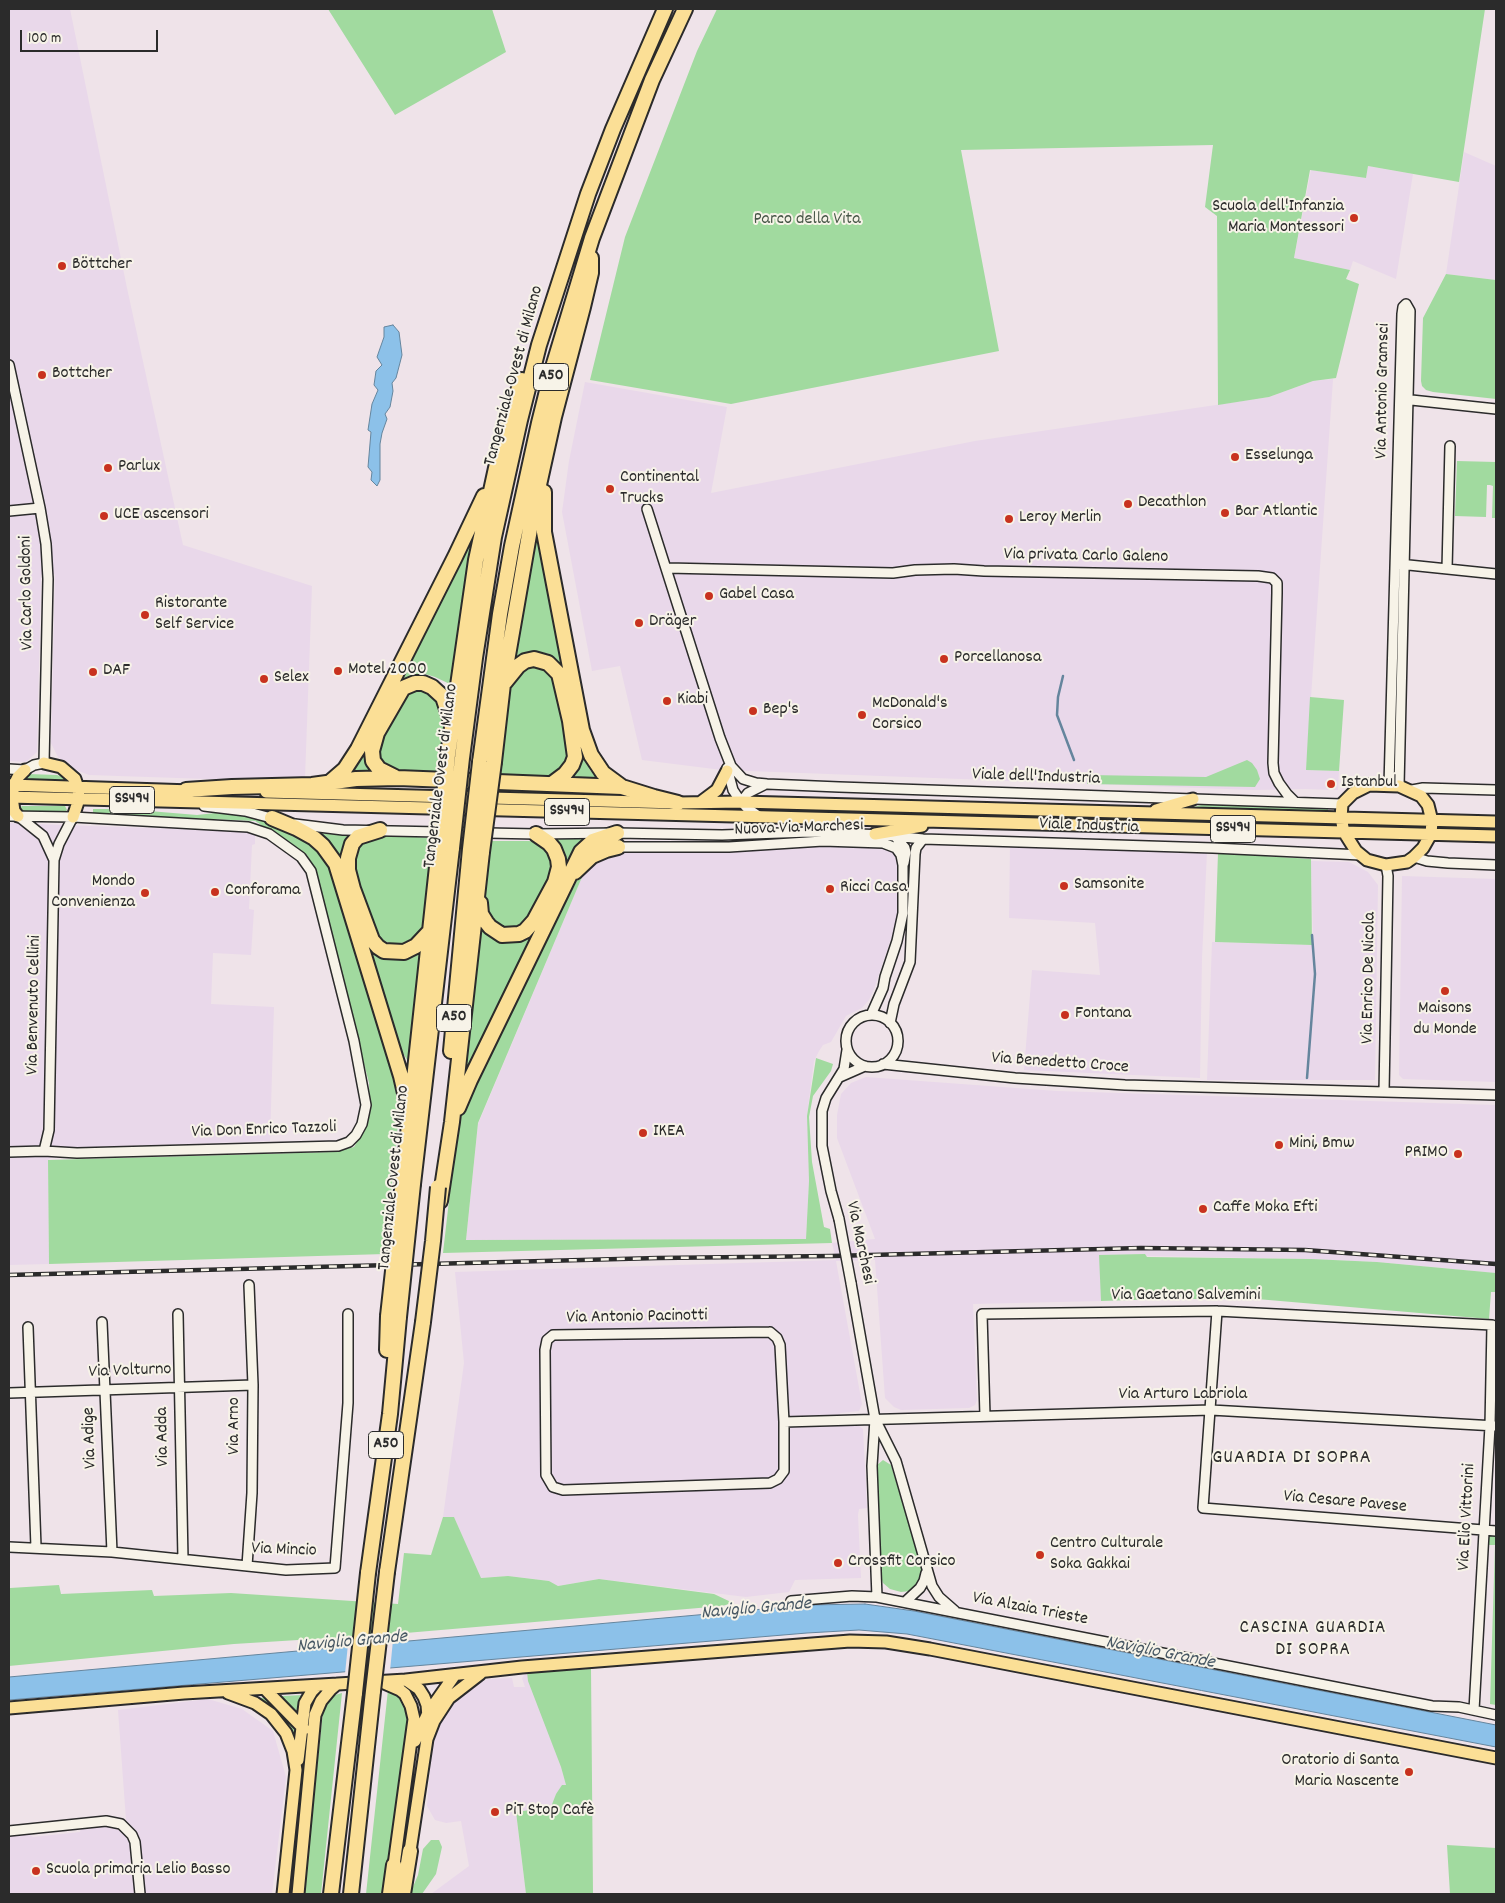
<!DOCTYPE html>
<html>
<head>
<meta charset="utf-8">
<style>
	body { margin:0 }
	#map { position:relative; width:1505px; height:1903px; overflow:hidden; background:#efe3e9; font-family:Dekko,sans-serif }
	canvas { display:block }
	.frame { position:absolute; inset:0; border:10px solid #2b2b2b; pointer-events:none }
	.scale { position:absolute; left:20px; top:30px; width:138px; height:22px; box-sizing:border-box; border:2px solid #2b2b2b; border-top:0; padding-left:6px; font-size:15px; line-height:18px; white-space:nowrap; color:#2b2b2b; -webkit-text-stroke:4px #f7f3e8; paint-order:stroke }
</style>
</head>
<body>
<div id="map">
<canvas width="1505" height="1903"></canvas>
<div class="frame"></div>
<div class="scale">100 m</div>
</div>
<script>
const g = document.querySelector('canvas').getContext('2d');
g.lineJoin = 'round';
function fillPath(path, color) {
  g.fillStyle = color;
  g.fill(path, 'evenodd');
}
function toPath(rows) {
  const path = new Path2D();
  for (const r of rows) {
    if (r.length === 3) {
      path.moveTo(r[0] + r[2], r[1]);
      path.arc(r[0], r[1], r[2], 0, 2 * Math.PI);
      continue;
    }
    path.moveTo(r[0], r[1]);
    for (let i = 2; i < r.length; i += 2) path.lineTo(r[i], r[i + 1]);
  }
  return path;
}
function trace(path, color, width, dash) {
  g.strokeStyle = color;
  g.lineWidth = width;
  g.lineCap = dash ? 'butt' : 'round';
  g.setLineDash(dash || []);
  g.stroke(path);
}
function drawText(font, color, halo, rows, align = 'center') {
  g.font = font + ' Dekko,sans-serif';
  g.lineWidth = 4;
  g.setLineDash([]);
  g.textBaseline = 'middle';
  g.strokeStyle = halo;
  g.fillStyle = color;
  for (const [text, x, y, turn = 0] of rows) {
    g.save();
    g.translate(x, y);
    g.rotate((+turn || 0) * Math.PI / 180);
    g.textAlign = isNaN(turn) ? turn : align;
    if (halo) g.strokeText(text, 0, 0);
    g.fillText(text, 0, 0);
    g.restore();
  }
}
const built = toPath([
	[9,9,70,9,127,288,183,545,312,586,305,778,266,781,89,775,68,767,58,757,51,743,55,574,41,575,37,752,26,762,9,761],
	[1464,152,1496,166,1496,280,1446,274],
	[1368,166,1413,174,1396,279,1353,261,1350,270,1294,258,1311,170,1366,178],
	[1333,379,1306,770,1339,771,1338,790,1305,789,1253,790,722,770,642,760,620,666,592,671,562,512,569,461,585,382,727,407,711,493,975,441,1269,397,1313,381],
	[9,823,255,832,255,844,252,845,249,909,254,910,251,955,213,953,211,1004,274,1007,270,1141,64,1148,48,1160,49,1264,9,1265],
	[784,845,888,847,896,855,898,868,899,908,897,921,874,989,869,1000,862,1008,846,1016,831,1042,823,1045,819,1051,814,1061,807,1116,809,1181,806,1239,466,1240,478,1124,585,870,623,849],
	[1010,845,1207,852,1202,958,1200,1078,1024,1070,1032,970,1100,975,1095,923,1009,918],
	[1311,861,1349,862,1368,872,1378,885,1375,1080,1307,1080,1316,974,1313,938],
	[1402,876,1496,879,1496,1082,1403,1079,1399,1075],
	[1212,942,1312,945,1314,974,1306,1080,1207,1080],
	[866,1077,1057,1091,1496,1105,1496,1273,1377,1262,1311,1259,1100,1255,1101,1301,973,1304,977,1400,975,1405,969,1408,901,1410,894,1407,885,1398,875,1260,836,1261,862,1404,859,1411,840,1413,842,1426,859,1426,863,1429,867,1508,859,1509,858,1515,861,1578,795,1580,789,1592,746,1597,599,1579,558,1586,549,1581,508,1576,480,1578,454,1517,443,1517,464,1363,455,1272,836,1260,832,1243,875,1239,837,1138,837,1115,841,1094,851,1083],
	[527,1672,561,1767,566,1785,556,1794,552,1807,516,1813,526,1894,431,1894,469,1866,461,1821,446,1823,435,1820,427,1806,432,1744,440,1722,453,1703,475,1685,488,1679,512,1678,514,1687,525,1687,522,1678],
	[208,1699,242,1709,273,1731,286,1777,272,1894,143,1894,137,1839,126,1820,118,1710],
	[111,1825,122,1828,131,1839,136,1894,9,1894,9,1835,29,1834,33,1837,80,1832,81,1827]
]);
const green = toPath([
	[328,9,492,9,506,52,395,115],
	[717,9,1485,9,1459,182,1368,166,1366,178,1310,170,1294,258,1350,270,1346,279,1359,284,1336,378,1313,381,1269,397,1218,405,1217,216,1205,207,1213,145,961,150,999,351,731,404,590,380,625,237,697,51],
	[1446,274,1496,280,1496,399,1433,392,1426,390,1422,386,1421,381,1423,318],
	[1457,461,1496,462,1496,518,1492,518,1493,486,1490,485,1487,485,1486,517,1455,516],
	[537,522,585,758,590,770,599,781,570,779,577,770,579,764,563,669,558,661,549,654,535,651,520,654,511,662],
	[472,534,476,536,452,685,435,677,425,674,413,675,403,680,399,684,370,739,376,774,347,772],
	[526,664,552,669,572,756,558,777,498,779,508,688],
	[409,689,432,690,448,720,440,775,400,775,379,763,377,743],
	[1310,697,1344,700,1339,771,1306,770],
	[1247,760,1252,763,1257,770,1260,779,1255,787,1087,784,1087,776,1090,775,1206,777],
	[28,774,57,775,66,778,67,782,19,780],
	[1209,803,1324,806,1328,809,1328,812,1178,811],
	[22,806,65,806,67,810,64,813,21,811,19,809],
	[93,809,125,809,197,815,215,813,239,815,268,821,309,839,333,871,397,1085,400,1103,385,1254,49,1264,48,1160,334,1152,354,1147,368,1123,370,1111,369,1083,313,866,307,855,255,821,93,814],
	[319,833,350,835,345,843,343,854,373,944,422,949,409,1063,398,1045,318,834],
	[380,835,433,838,426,916,423,925,417,935,408,941,402,943,390,943,384,941,375,932,353,874,356,843],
	[551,839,584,839,467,1070,465,1069,464,1068,479,923,518,937,558,882],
	[491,841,529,841,540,843,548,849,554,868,536,911,519,926,509,928,502,926,496,923,488,913,483,897,484,888],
	[1218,853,1311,859,1312,945,1215,942],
	[583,869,585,870,478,1123,466,1240,806,1239,809,1181,807,1116,816,1058,833,1064,831,1071,813,1096,809,1117,812,1162,824,1227,830,1229,832,1243,443,1253,456,1139,459,1122,469,1090],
	[1145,1254,1147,1257,1311,1259,1377,1262,1496,1273,1496,1292,1491,1292,1489,1319,1257,1299,1161,1299,1101,1301,1099,1255],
	[883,1460,891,1465,922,1568,922,1576,917,1585,910,1591,901,1592,890,1589,883,1583,880,1575,876,1466],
	[443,1517,454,1517,481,1578,508,1576,549,1581,558,1586,599,1579,714,1594,733,1603,722,1606,394,1634,234,1644,9,1666,9,1585,10,1588,59,1585,61,1594,152,1590,154,1596,231,1593,398,1604,404,1553,431,1555],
	[1496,1533,1496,1705,1490,1704,1495,1545,1488,1545,1489,1535],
	[591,1669,593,1894,526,1894,516,1812,551,1807,556,1794,562,1785,566,1785,561,1767,528,1681,527,1672],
	[388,1690,401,1697,409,1713,387,1894,366,1894],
	[342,1693,321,1894,303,1894,323,1712,326,1705,330,1699,335,1695],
	[304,1695,298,1716,281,1698,282,1696],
	[269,1697,299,1728,296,1741,289,1728,259,1700,259,1698],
	[306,1738,307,1738,295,1861,293,1860],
	[431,1840,439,1840,442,1847,436,1874,422,1894,410,1894,418,1875,423,1849],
	[1447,1845,1496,1848,1496,1894,1450,1894]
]);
const water = toPath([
	[393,325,399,332,402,355,396,378,392,383,393,391,390,407,385,414,387,419,382,433,380,444,380,480,377,486,371,480,372,472,368,467,371,432,368,430,372,404,378,390,374,385,376,371,382,365,377,357,384,337,384,327,393,325],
	[865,1604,914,1611,1496,1725,1496,1747,907,1634,859,1630,807,1633,9,1700,9,1677,808,1605,865,1604]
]);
const pier = toPath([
	[393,1640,390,1671,345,1674,348,1644]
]);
const stream = toPath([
	[1063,676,1058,697,1057,715,1074,760],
	[1307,1078,1315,974,1312,935]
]);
const minor = toPath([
	[9,365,40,508,46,544,48,579,44,763,34,765,25,770,9,769],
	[1402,399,1496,409],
	[647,509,720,738,731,766,743,779,756,783,767,784,839,787,1342,804],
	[9,511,40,508],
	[1399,564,1496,574],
	[667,568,893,573,915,570,954,569,984,571,1258,576,1272,578,1277,583,1277,593,1273,763,1274,773,1279,783,1287,794,1295,802],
	[1447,569,1450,446],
	[727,768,733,790,739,799,747,808,760,817],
	[1389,785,1402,314,1403,307,1406,304,1410,311,1399,786],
	[1412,790,1423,788,1496,790],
	[741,802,748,793,764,785],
	[204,806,245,811,275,819],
	[9,816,73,817,248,827,269,834,301,857,311,871,354,1041,366,1105,362,1124,356,1135,349,1142,338,1146,77,1153,44,1151,9,1152],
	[18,816,43,836,54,860],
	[295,824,343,830,536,834,617,833,722,835,810,832,884,835,923,839,1213,848,1361,855],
	[894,835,905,848,906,852,904,863],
	[618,847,729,847,823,841,883,843,896,848,901,855,903,865,903,913,897,941,885,977,883,988,871,1015],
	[1414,857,1427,861,1448,863,1496,865],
	[872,1041,26],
	[890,1023,894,1004,910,962,915,854,916,848,923,839],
	[883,1064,1015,1078,1125,1085,1496,1095],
	[840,1077,865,1066],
	[1384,1092,1388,876,1386,865],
	[44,1151,49,1130,54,860,59,844,73,817],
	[839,1219,831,1191,822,1146,822,1111,826,1098,844,1069,847,1050],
	[851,1283,875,1419,872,1466,877,1597],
	[1217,1311,1203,1508,1496,1531],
	[178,1314,183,1559],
	[102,1322,112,1552],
	[28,1327,36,1547],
	[770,1332,777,1338,780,1345,784,1422,784,1471,778,1479,770,1483,563,1490,553,1487,546,1475,545,1350,547,1340,553,1335,770,1332],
	[9,1393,253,1385],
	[985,1416,982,1314,1217,1311,1492,1325,1490,1426,1474,1710],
	[875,1419,896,1461,932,1586,939,1597,955,1611],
	[784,1422,1211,1410,1496,1426],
	[9,1547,112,1552,286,1570,335,1568,348,1403,348,1314],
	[247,1566,252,1493,253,1385,249,1285],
	[791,1601,852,1596,877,1597,1432,1706,1459,1707,1496,1715],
	[905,1602,920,1588,924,1581,926,1573],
	[9,1831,106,1821,121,1824,132,1835,135,1842,140,1894]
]);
const major = toPath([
	[44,763,61,767,75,779,78,788,79,799,73,817],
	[9,785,192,791],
	[1369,785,1399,786,1421,796,1428,805,1432,821,1431,834,1423,848,1414,857,1407,862,1386,865,1367,860,1356,851,1344,832,1341,818,1342,804,1353,793,1369,785],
	[266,792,678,803,741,802,1496,822],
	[9,797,1496,836],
	[701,802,717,790,727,771],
	[1156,810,1193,799],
	[18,816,14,811,12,797,14,785,18,777,25,770],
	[875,834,922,826],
	[406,1680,419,1689,424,1697,427,1705,428,1717],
	[384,1683,400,1690,405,1694,411,1706,414,1719,394,1865],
	[265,1689,304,1729],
	[228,1693,255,1703,271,1714,286,1733,293,1751,296,1770,283,1894],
	[9,1708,184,1693,406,1680,522,1667,850,1641,886,1642,930,1649,1496,1758],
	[415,1741,428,1713,454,1676],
	[298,1760,305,1703,312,1691,317,1686],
	[410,1851,427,1739,434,1721,449,1698,480,1674],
	[298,1894,315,1715,321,1701,331,1689,337,1684]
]);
const highway = toPath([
	[544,492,544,532,582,730,591,755,603,773,622,787,654,797,678,803],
	[505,682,518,666,525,661,534,659,548,663,559,674,570,721,575,757,572,765,565,774,553,783],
	[448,755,476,560,496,468,515,399,522,380],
	[462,758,475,658,494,537,520,420,539,345,588,194,613,129,665,9],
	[480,762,500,614,512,546,539,423,553,367,592,238,652,80,685,9],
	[494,762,503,684,533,512,554,417,583,307,591,273,591,258],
	[395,777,379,769,373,761,372,751,377,733,403,688,415,683,423,683,432,687,443,697,450,718],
	[330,782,345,769,358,749,455,557,484,496],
	[186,790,232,787,312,785,356,779,398,778,622,787],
	[272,818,296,828,314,838,323,846,336,864,401,1076,407,1102,409,1129],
	[380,830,358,837,352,844,348,858,348,870,353,889,372,940,378,947,384,951,404,952,416,946,431,930],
	[575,872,592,856,606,850,618,847],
	[480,903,481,914,486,922,490,927,502,935,519,934,525,931,534,921,555,882,559,867,558,859,554,849,549,843,536,834],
	[451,1051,470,849],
	[458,1108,470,1080,581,852,593,841,617,833],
	[403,1181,439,848],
	[413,1184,452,848],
	[440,1201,452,1122,482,852],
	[387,1350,388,1316],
	[387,1572,423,1322],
	[368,1573,390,1414,399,1317],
	[331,1894,355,1693],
	[351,1894,373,1691],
	[390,1894,394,1865],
	[403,1894,410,1851]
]);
const rail = toPath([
	[9,1275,658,1258,832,1256,1141,1248,1305,1250,1496,1264]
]);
const minorBridge = toPath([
	[839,1219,851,1283]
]);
const highwayBridge = toPath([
	[439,848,448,755],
	[452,848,462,758],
	[470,849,480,762],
	[482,852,494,762],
	[388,1316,403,1181],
	[399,1317,413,1184],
	[423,1322,433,1241,438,1187],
	[373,1691,387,1572],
	[355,1693,368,1573]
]);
const markers = [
	[1354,218,5,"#c8321e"],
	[62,266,5,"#c8321e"],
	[42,375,5,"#c8321e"],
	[1235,457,5,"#c8321e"],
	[108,468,5,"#c8321e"],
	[610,489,5,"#c8321e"],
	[1128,504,5,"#c8321e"],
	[1225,513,5,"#c8321e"],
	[104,516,5,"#c8321e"],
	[1009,519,5,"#c8321e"],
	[709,596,5,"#c8321e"],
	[145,615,5,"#c8321e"],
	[639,623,5,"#c8321e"],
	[944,659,5,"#c8321e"],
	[338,671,5,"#c8321e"],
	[93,672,5,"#c8321e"],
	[264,679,5,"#c8321e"],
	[667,701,5,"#c8321e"],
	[753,711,5,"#c8321e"],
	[862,715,5,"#c8321e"],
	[1331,784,5,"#c8321e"],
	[1064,886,5,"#c8321e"],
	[830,889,5,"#c8321e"],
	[215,892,5,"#c8321e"],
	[145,893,5,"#c8321e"],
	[1445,991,5,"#c8321e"],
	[1065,1015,5,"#c8321e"],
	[643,1133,5,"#c8321e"],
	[1279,1145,5,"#c8321e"],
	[1458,1154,5,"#c8321e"],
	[1203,1209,5,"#c8321e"],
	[1040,1555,5,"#c8321e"],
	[838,1563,5,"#c8321e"],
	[1409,1772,5,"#c8321e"],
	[495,1812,5,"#c8321e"],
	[36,1871,5,"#c8321e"]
];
const shields = [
	[551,377,35],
	[132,800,45],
	[567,812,45],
	[1233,829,45],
	[454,1018,35],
	[386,1445,35]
];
const shieldNames = [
	["A50",551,377],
	["SS494",132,800],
	["SS494",567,812],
	["SS494",1233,829],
	["A50",454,1018],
	["A50",386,1445]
];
const poiNames = [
	["Scuola dell'Infanzia",1344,208,"right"],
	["Maria Montessori",1344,229,"right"],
	["Böttcher",72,266],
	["Bottcher",52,375],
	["Esselunga",1245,457],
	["Parlux",118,468],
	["Continental",620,479],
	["Trucks",620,500],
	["Decathlon",1138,504],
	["Bar Atlantic",1235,513],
	["UCE ascensori",114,516],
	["Leroy Merlin",1019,519],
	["Gabel Casa",719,596],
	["Ristorante",155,605],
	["Self Service",155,626],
	["Dräger",649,623],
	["Porcellanosa",954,659],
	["Motel 2000",348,671],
	["DAF",103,672],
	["Selex",274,679],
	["Kiabi",677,701],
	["McDonald's",872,705],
	["Corsico",872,726],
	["Bep's",763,711],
	["Istanbul",1341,784],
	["Mondo",135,883,"right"],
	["Convenienza",135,904,"right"],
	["Samsonite",1074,886],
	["Ricci Casa",840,889],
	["Conforama",225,892],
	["Maisons",1445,1010,"center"],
	["du Monde",1445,1031,"center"],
	["Fontana",1075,1015],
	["IKEA",653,1133],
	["Mini, Bmw",1289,1145],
	["PRIMO",1448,1154,"right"],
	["Caffe Moka Efti",1213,1209],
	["Centro Culturale",1050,1545],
	["Soka Gakkai",1050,1566],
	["Crossfit Corsico",848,1563],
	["Oratorio di Santa",1399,1762,"right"],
	["Maria Nascente",1399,1783,"right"],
	["PiT Stop Cafè",505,1812],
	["Scuola primaria Lelio Basso",46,1871]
];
const parkNames = [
	["Parco della Vita",807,221]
];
const streetNames = [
	["Tangenziale Ovest di Milano",515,376,-75],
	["Via Antonio Gramsci",1384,391,-89],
	["Via privata Carlo Galeno",1086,557,1],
	["Via Carlo Goldoni",28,593,-91],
	["Tangenziale Ovest di Milano",442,776,-83],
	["Viale dell'Industria",1036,778,2],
	["Viale Industria",1089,827,2],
	["Nuova Via Marchesi",799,829,-2],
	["Via Enrico De Nicola",1370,978,-89],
	["Via Benvenuto Cellini",35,1005,-89],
	["Via Benedetto Croce",1060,1064,4],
	["Via Don Enrico Tazzoli",264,1131,-2],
	["Tangenziale Ovest di Milano",395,1178,-84],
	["Via Marchesi",859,1243,78],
	["Via Gaetano Salvemini",1186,1297],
	["Via Antonio Pacinotti",637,1318,-1],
	["Via Volturno",130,1372,-2],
	["Via Arturo Labriola",1183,1396],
	["Via Arno",236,1426,-90],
	["Via Adda",164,1437,-91],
	["Via Adige",91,1438,-92],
	["Via Cesare Pavese",1345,1503,5],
	["Via Elio Vittorini",1468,1517,-87],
	["Via Mincio",284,1551,2],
	["Via Alzaia Trieste",1030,1610,11]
];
const waterNames = [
	["Naviglio Grande",756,1610,-5],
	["Naviglio Grande",352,1643,-5],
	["Naviglio Grande",1160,1654,11]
];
const neighbourhoodNames = [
	["CASCINA GUARDIA",1313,1629],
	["DI SOPRA",1313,1651]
];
const quarterNames = [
	["GUARDIA DI SOPRA",1292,1459]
];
fillPath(built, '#e9d8ea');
fillPath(green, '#a1da9f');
fillPath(water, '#8cc1e9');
trace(water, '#65859d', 1);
fillPath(pier, '#efe3e9');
trace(stream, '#65859d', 2.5);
trace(minor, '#2b2b2b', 12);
trace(major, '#2b2b2b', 15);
trace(highway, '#2b2b2b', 18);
trace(minor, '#f7f3e8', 9);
trace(major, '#fbdf96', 11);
trace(highway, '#fbdf96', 14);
trace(rail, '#2b2b2b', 4.5);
trace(rail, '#f7f3e8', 2.5, [8]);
trace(minorBridge, '#2b2b2b', 12, []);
trace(highwayBridge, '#2b2b2b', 18, []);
trace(minorBridge, '#f7f3e8', 9);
trace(highwayBridge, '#fbdf96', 14);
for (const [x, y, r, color] of markers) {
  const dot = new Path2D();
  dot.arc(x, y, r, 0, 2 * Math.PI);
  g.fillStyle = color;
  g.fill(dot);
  trace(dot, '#f7f3e8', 2);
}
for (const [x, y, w] of shields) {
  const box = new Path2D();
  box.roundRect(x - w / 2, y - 13.5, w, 27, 4);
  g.fillStyle = '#f7f3e8';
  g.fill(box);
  trace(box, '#2b2b2b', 1);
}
drawText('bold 16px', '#2b2b2b', null, shieldNames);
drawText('18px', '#2b2b2b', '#f7f3e8', poiNames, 'left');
drawText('18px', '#485748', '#f7f3e8', parkNames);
drawText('18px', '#2b2b2b', '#f7f3e8', streetNames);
drawText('italic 19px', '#485864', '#f7f3e8', waterNames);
g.letterSpacing = '1px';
drawText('19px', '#2b2b2b', '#f7f3e8', neighbourhoodNames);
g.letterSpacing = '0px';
g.letterSpacing = '1px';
drawText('20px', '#2b2b2b', '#f7f3e8', quarterNames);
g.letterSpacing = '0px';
</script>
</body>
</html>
